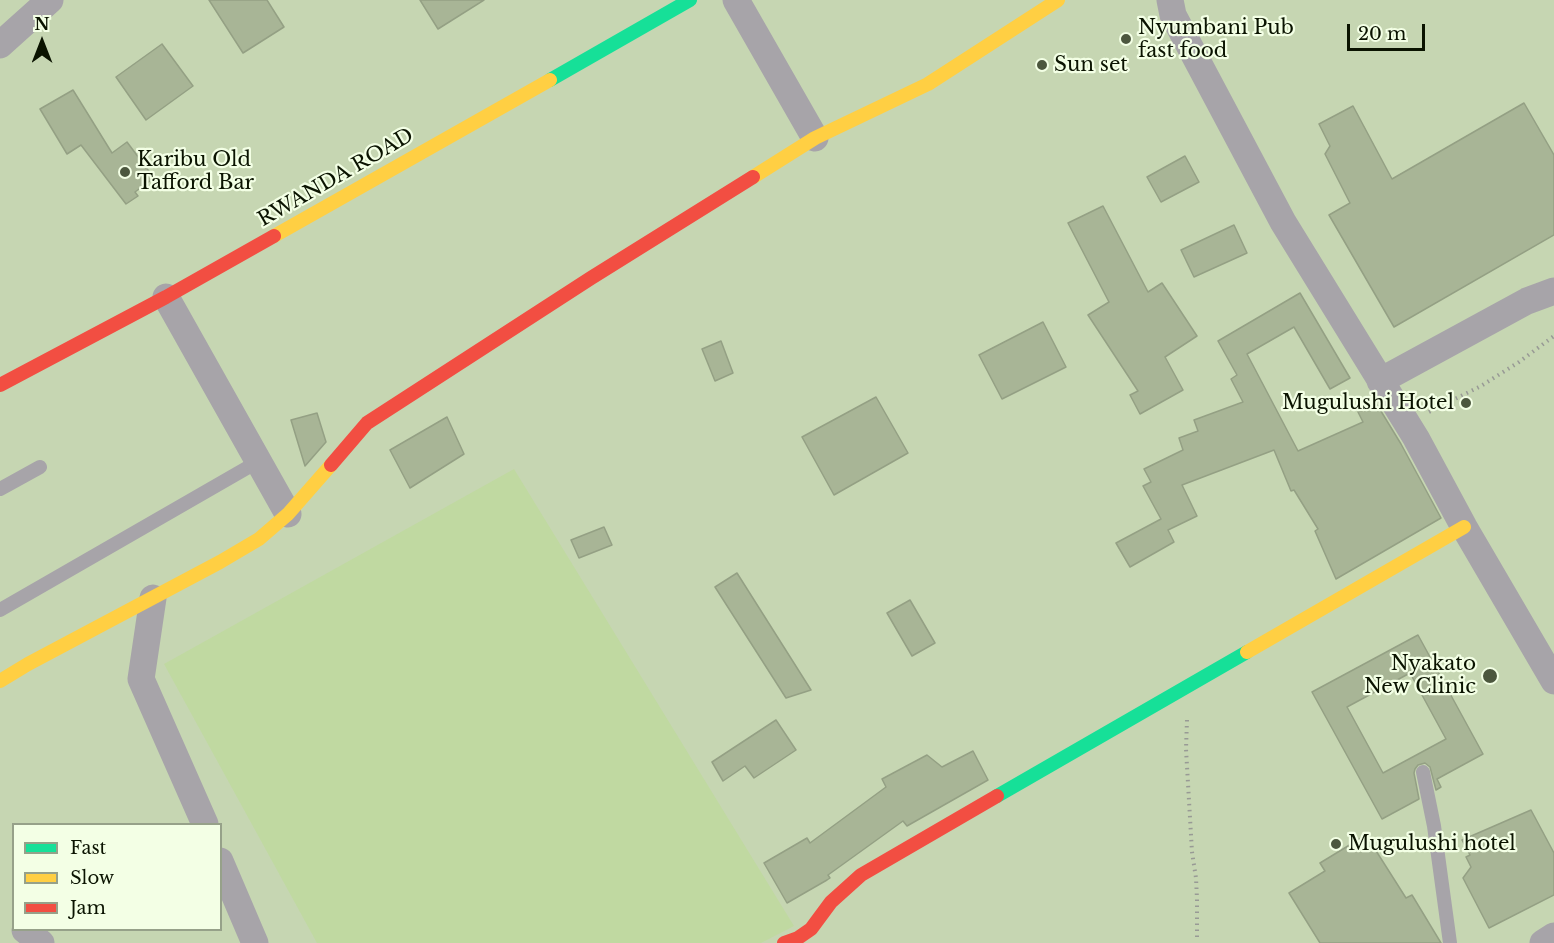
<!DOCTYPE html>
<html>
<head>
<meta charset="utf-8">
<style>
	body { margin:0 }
	#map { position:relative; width:1554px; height:943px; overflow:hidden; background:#c6d6b2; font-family:"Libre Baskerville",serif }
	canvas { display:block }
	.legend { position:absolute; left:12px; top:823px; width:210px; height:108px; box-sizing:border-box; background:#f3ffe5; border:2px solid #96a189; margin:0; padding:8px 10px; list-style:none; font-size:18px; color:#0a1300 }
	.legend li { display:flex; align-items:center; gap:12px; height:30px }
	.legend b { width:30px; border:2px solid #96a189 }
	.north { position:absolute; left:12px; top:12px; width:60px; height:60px; -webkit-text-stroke:4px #f3ffe5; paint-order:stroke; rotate:0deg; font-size:16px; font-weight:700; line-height:24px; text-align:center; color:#0a1300 }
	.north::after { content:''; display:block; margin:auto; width:21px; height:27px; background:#0a1300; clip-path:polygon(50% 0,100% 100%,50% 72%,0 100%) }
	.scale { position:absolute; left:1347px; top:24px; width:78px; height:27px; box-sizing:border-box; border:3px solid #0a1300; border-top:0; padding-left:8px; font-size:18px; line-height:21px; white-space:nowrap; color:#0a1300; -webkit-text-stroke:4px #f3ffe5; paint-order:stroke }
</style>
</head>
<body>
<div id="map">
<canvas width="1554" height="943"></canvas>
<ul class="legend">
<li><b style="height:8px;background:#16e098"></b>Fast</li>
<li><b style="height:8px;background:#ffcf43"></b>Slow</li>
<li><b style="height:8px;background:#f24e42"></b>Jam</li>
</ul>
<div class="north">N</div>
<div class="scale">20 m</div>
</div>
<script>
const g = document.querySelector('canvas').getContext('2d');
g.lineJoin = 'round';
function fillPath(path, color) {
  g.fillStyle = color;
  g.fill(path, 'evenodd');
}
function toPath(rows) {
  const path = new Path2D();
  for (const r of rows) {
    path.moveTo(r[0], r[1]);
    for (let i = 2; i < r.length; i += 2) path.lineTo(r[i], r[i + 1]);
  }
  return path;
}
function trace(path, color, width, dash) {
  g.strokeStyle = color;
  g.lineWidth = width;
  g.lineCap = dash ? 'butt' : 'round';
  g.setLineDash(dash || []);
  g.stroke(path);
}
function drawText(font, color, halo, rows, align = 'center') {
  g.font = font + ' "Libre Baskerville",serif';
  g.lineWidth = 4.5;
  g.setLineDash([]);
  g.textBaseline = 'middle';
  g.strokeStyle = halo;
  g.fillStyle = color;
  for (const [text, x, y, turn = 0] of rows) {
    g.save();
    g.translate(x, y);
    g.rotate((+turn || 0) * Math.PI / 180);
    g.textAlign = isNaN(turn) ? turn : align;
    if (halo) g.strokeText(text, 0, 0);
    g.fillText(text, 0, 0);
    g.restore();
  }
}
const built = toPath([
	[514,469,794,926,761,943,317,943,164,664]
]);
const building = toPath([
	[209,0,267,0,284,27,243,53,209,0],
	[420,0,484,0,438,29,420,0],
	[162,44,193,86,146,120,116,77,162,44],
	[73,90,112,153,127,142,154,178,135,192,138,196,126,204,81,145,67,154,40,109,73,90],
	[1524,103,1554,155,1554,235,1394,327,1329,215,1350,203,1325,154,1330,146,1319,124,1353,106,1392,179,1524,103],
	[1185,156,1199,182,1161,202,1147,177,1185,156],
	[1103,206,1148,292,1162,283,1197,336,1165,357,1183,390,1140,414,1130,395,1138,391,1088,315,1109,302,1068,223,1103,206],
	[1234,225,1247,253,1194,277,1181,250,1234,225],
	[1300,293,1350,378,1330,389,1294,327,1247,354,1298,451,1363,422,1358,412,1376,403,1401,444,1441,518,1336,579,1315,531,1318,529,1294,490,1291,491,1274,450,1182,485,1197,516,1168,530,1174,542,1130,567,1116,543,1161,519,1143,486,1151,482,1144,469,1183,450,1179,438,1198,431,1194,420,1243,402,1231,379,1237,375,1218,341,1300,293],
	[1043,322,1066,367,1002,399,979,355,1043,322],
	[721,341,733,373,715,381,702,349,721,341],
	[876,397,908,453,834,495,802,437,876,397],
	[317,413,326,442,305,466,291,420,317,413],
	[447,417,464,454,410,488,390,450,447,417],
	[604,527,612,545,579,558,571,540,604,527],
	[737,573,811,690,786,698,715,587,737,573],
	[910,600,935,643,912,656,887,613,910,600],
	[1418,635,1483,754,1437,779,1441,787,1436,790,1430,767,1425,763,1418,765,1415,769,1414,773,1419,799,1382,819,1312,692,1418,635],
	[1410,673,1446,739,1383,773,1347,707,1410,673],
	[776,720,796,750,754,778,745,766,723,781,712,762,776,720],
	[973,751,988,780,907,826,903,821,828,875,830,878,827,880,787,903,764,863,807,838,810,843,886,787,882,779,927,755,942,767,973,751],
	[1531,810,1554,853,1554,895,1489,928,1463,878,1471,867,1466,857,1470,855,1462,840,1531,810],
	[1366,835,1406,898,1412,895,1441,943,1320,943,1289,893,1325,871,1320,863,1366,835]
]);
const path = toPath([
	[1429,412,1481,386,1519,362,1554,336],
	[1187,720,1186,749,1192,852,1196,878,1197,899,1197,937]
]);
const lane = toPath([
	[0,489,40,467],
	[0,610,259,461],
	[1423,772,1434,826,1450,943]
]);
const street = toPath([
	[736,0,815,138],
	[1170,0,1173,15,1283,222,1416,438,1464,527,1554,681],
	[0,45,50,0],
	[166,297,288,514],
	[1380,381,1527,301,1554,291],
	[153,598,141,679,205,824],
	[220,861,255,943],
	[25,930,41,943],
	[1543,943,1554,936]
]);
const fast = toPath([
	[550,80,690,0],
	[997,796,1247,652]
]);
const slow = toPath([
	[753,177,815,138,928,84,1058,0],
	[274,236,550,80],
	[1247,652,1464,527],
	[0,681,28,664,220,562,259,539,288,514,331,465]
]);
const jam = toPath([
	[0,385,166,297,274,236],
	[331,465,367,423,591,278,753,177],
	[784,943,798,938,811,929,831,902,861,875,997,796]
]);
const markers = [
	[1126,39,6,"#4c573e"],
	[1042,65,6,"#4c573e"],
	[125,172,6,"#4c573e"],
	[1466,403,6,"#4c573e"],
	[1490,676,8,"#4c573e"],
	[1336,844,6,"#4c573e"]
];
const poiNames = [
	["Nyumbani Pub",1138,28],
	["fast food",1138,51],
	["Sun set",1054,65],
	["Karibu Old",137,160],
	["Tafford Bar",137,183],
	["Mugulushi Hotel",1454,403,"right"],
	["Nyakato",1476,664,"right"],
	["New Clinic",1476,687,"right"],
	["Mugulushi hotel",1348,844]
];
const streetNames = [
	["RWANDA ROAD",336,178,-30]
];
fillPath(built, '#c0d9a1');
fillPath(building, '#a8b596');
trace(building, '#94a084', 1.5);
trace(path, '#989a95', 4, [1.5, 4.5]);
trace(lane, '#a7a4a9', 14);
trace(street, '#a7a4a9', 27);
trace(fast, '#16e098', 14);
trace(slow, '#ffcf43', 14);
trace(jam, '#f24e42', 14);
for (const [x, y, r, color] of markers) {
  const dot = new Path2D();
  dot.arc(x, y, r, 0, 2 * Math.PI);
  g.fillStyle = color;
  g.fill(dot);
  trace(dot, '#f3ffe5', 2);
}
drawText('20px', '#0a1300', '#f3ffe5', poiNames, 'left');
drawText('20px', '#0a1300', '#f3ffe5', streetNames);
</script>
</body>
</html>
